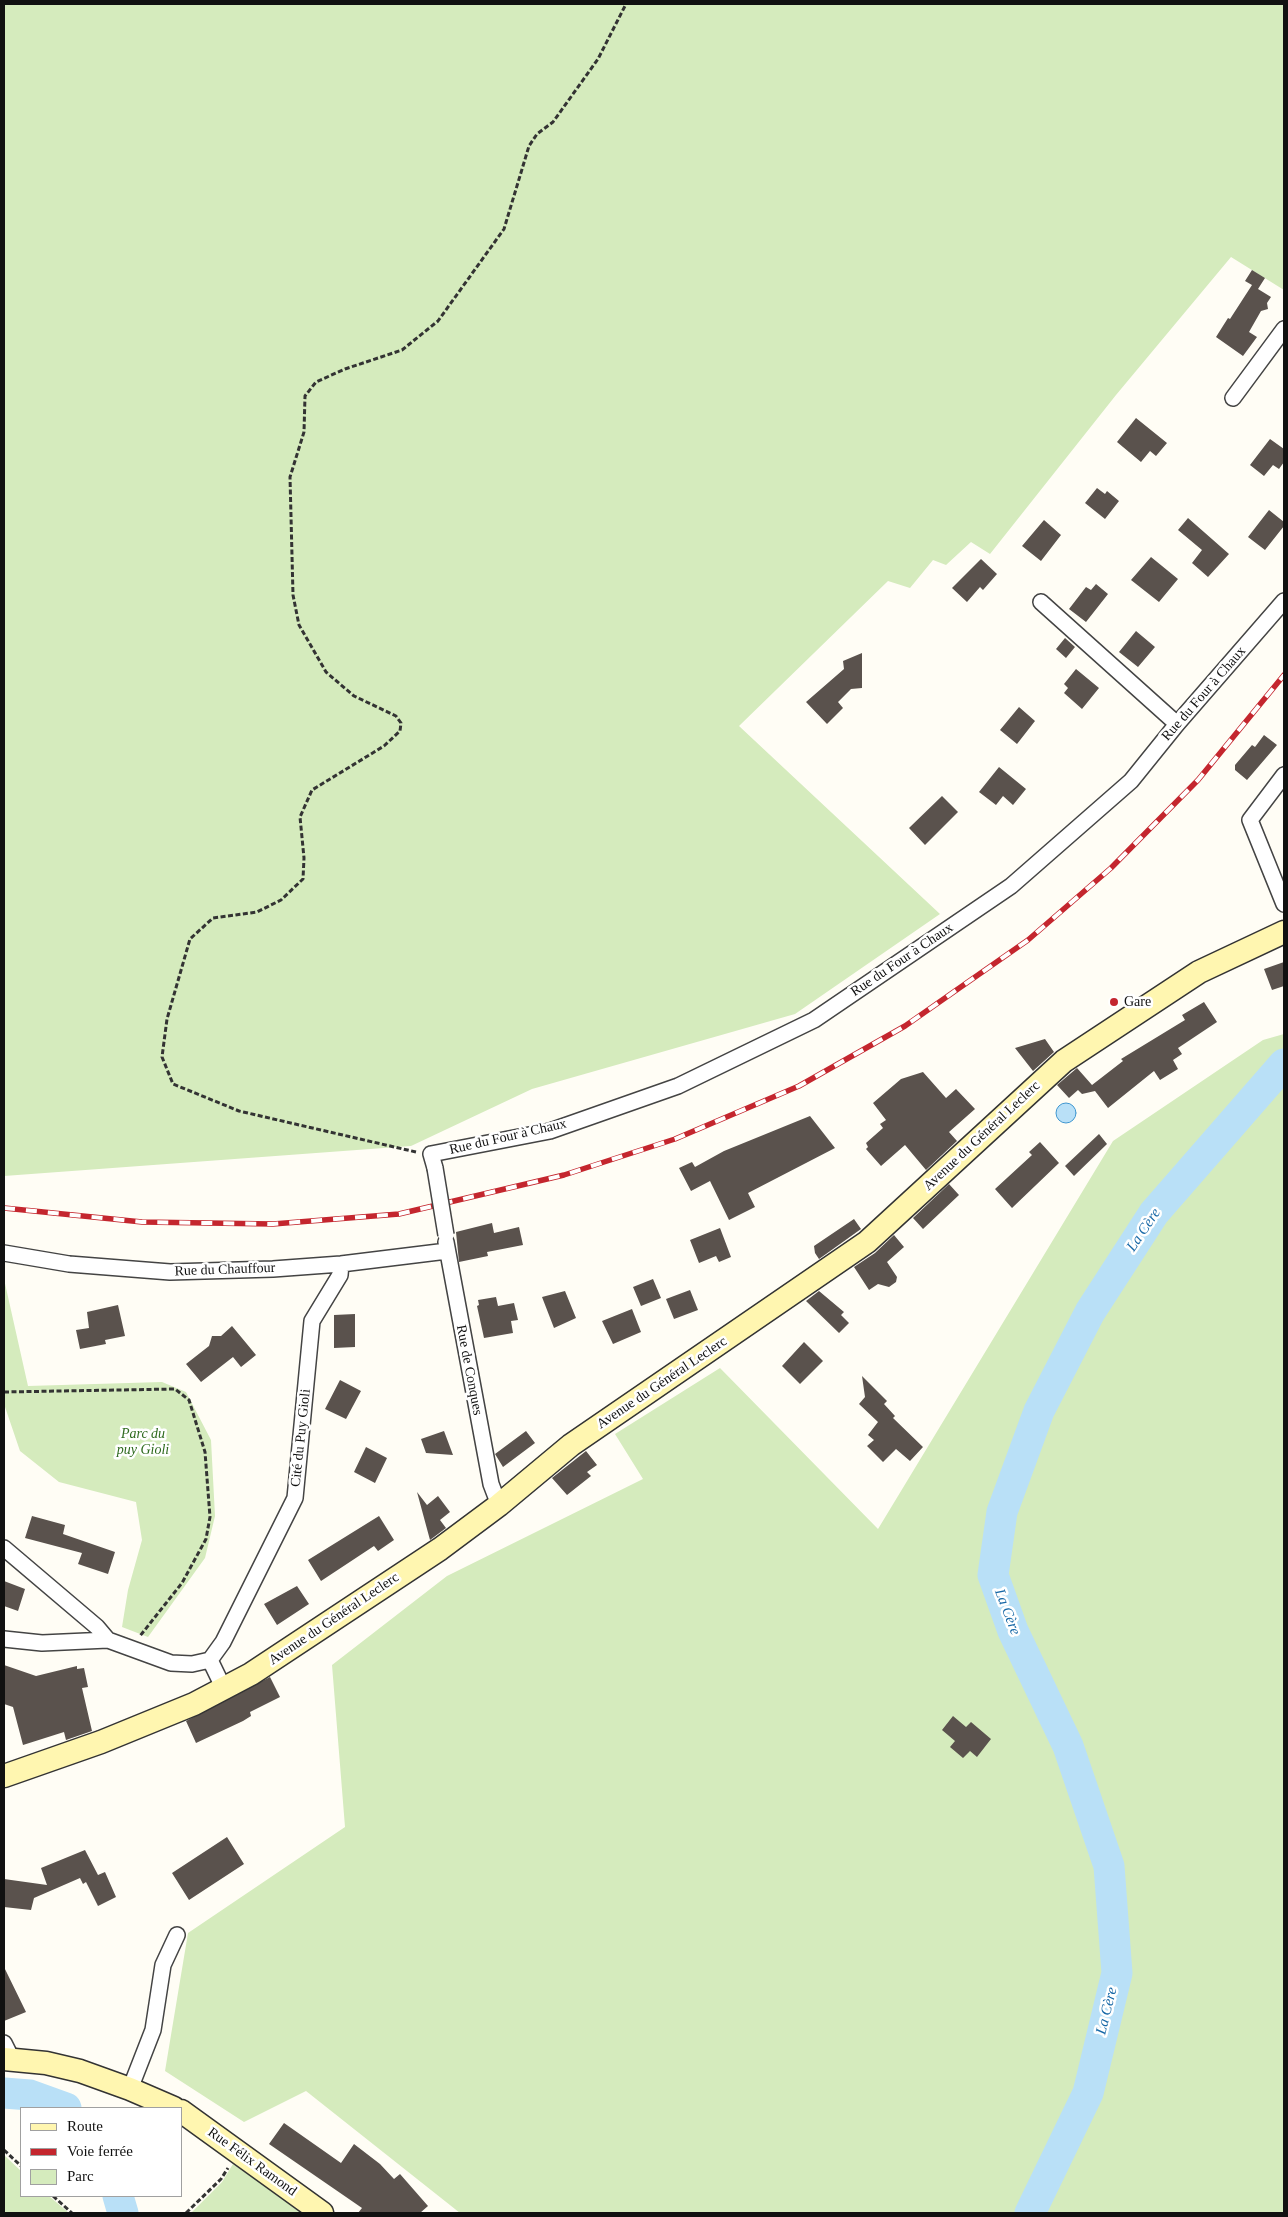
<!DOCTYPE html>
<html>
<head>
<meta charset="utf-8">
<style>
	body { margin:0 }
	#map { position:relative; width:1288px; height:2217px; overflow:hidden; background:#fffdf5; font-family:"Times New Roman",serif }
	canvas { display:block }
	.frame { position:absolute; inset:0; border:5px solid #111; pointer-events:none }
	.legend { position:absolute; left:20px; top:2107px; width:162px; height:90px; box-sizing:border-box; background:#fff; border:1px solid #a0a0a0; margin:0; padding:6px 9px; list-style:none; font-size:15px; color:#111 }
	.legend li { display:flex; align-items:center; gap:10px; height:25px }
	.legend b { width:25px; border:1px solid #a0a0a0 }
</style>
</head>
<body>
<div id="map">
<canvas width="1288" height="2217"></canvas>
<div class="frame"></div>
<ul class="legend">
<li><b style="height:6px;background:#fff6b0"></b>Route</li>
<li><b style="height:6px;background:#c4262e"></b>Voie ferrée</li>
<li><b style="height:14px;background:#d5ebbd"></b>Parc</li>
</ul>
</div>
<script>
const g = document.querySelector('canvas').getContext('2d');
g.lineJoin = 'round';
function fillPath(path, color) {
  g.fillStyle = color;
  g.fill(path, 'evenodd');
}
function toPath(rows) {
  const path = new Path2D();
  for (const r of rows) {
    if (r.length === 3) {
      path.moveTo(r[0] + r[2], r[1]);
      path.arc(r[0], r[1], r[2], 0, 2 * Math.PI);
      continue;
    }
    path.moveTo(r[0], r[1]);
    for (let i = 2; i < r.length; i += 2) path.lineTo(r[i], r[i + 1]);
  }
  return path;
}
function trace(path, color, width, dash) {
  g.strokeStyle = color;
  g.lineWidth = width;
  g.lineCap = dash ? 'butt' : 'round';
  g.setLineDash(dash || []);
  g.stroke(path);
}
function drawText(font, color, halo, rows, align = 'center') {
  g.font = font + ' "Times New Roman",serif';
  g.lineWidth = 5;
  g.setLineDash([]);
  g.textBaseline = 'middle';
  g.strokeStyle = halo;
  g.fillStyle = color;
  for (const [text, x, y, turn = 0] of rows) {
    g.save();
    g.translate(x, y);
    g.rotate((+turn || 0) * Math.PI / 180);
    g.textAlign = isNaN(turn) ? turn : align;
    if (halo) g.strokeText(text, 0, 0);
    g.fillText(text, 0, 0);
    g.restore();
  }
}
const green = toPath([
	[4,4,1284,4,1284,290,1231,257,1116,395,990,554,971,542,946,565,933,560,910,588,888,581,739,726,940,914,795,1014,532,1089,411,1146,4,1176],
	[1284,1034,1284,2213,460,2213,306,2091,244,2122,165,2071,188,1933,345,1827,332,1665,447,1576,643,1479,615,1434,720,1368,878,1529,1113,1141,1263,1040],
	[4,1279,28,1386,162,1382,186,1392,211,1440,215,1516,205,1558,148,1637,122,1627,128,1590,142,1540,136,1502,59,1482,20,1451,4,1404],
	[4,2155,21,2171,21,2196,49,2196,69,2213,4,2213],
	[233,2164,304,2213,191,2213,222,2182]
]);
const water = toPath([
	[1066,1113,10]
]);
const river = toPath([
	[4,2093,30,2095,66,2108],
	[118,2196,123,2213],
	[1030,2213,1088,2093,1117,1973,1109,1866,1068,1746,1013,1631,993,1575,1002,1512,1039,1411,1090,1312,1154,1213,1284,1064]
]);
const building = toPath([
	[1252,270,1265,278,1258,289,1271,297,1267,303,1268,309,1261,311,1249,332,1257,337,1243,356,1216,337,1228,318,1230,319,1252,285,1245,281],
	[1136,418,1167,443,1156,456,1150,451,1141,462,1117,442],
	[1270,439,1284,449,1284,462,1279,469,1273,465,1264,476,1250,465],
	[1097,488,1105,494,1107,491,1119,501,1105,519,1085,503],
	[1269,510,1284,522,1284,526,1265,550,1248,537],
	[1188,518,1229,554,1208,577,1192,563,1202,550,1178,530],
	[1044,520,1061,535,1041,561,1022,546],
	[1151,557,1178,579,1159,602,1131,580],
	[981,559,997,574,983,590,980,587,967,602,952,588],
	[1096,584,1108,594,1086,622,1069,609,1086,587,1091,590],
	[1136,631,1155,647,1138,667,1119,652],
	[1065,638,1075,647,1066,658,1056,649],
	[862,653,862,688,851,689,838,702,843,708,827,724,806,702,844,669,843,661],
	[1076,669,1099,688,1082,709,1064,693,1068,688,1064,684],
	[1019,707,1035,721,1017,744,1000,730],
	[1264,735,1277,745,1247,780,1235,770,1235,765,1252,745,1255,747],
	[999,767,1026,789,1013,805,1003,796,996,805,979,792],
	[942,796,958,812,925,845,909,828],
	[1284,962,1284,986,1272,990,1264,969],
	[1204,1002,1217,1022,1178,1048,1182,1054,1173,1060,1178,1069,1160,1080,1154,1071,1108,1108,1095,1091,1082,1094,1078,1090,1069,1098,1057,1085,1077,1068,1092,1085,1123,1061,1121,1059,1185,1020,1182,1015],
	[1045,1039,1054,1052,1033,1071,1015,1048],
	[923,1072,946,1098,956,1089,975,1109,949,1132,957,1141,926,1170,905,1145,881,1166,866,1149,868,1147,866,1143,883,1128,880,1124,886,1120,873,1103,901,1079],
	[810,1116,835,1148,748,1193,755,1207,729,1220,710,1181,691,1191,679,1168,692,1162,695,1167,724,1151],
	[1099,1134,1107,1144,1074,1176,1065,1166],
	[1040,1142,1059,1163,1012,1208,995,1189,1032,1155,1029,1152],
	[949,1184,959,1195,923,1229,913,1218],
	[854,1219,861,1229,819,1259,815,1253,814,1246],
	[492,1223,494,1233,519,1227,523,1245,487,1252,488,1256,459,1262,456,1232],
	[720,1228,731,1257,719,1262,716,1256,699,1263,690,1240],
	[894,1235,904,1247,887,1262,897,1277,896,1282,889,1287,878,1284,869,1290,854,1267,875,1253],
	[653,1279,661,1298,641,1306,633,1287],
	[690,1290,698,1310,674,1319,666,1299],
	[565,1291,576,1318,554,1328,542,1297],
	[819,1291,844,1312,841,1315,849,1323,839,1333,806,1301],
	[496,1297,498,1306,514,1303,518,1320,511,1321,513,1333,484,1338,477,1306,479,1305,478,1300],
	[118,1305,125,1336,105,1340,106,1344,80,1349,76,1330,89,1328,87,1312],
	[632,1309,641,1332,613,1344,602,1321],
	[355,1314,355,1347,334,1348,334,1315],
	[232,1326,256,1355,241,1367,233,1357,201,1382,186,1364,209,1346,212,1336,221,1336],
	[804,1342,823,1361,800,1384,782,1366],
	[862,1376,887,1401,884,1404,895,1416,893,1418,923,1447,910,1461,896,1449,883,1462,867,1446,874,1440,868,1435,878,1422,859,1404,865,1397],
	[340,1380,361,1391,346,1419,325,1409],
	[444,1431,453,1455,426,1453,421,1439],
	[526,1431,535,1443,503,1467,495,1454],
	[366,1447,387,1458,375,1483,354,1472],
	[586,1451,597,1465,587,1472,591,1476,567,1495,552,1478],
	[417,1492,427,1505,438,1496,450,1512,440,1520,446,1528,430,1540],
	[32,1516,65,1525,63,1534,115,1552,108,1574,78,1564,82,1553,25,1538],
	[379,1516,394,1540,378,1551,374,1546,321,1581,308,1560],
	[4,1581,25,1589,18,1611,4,1606],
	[297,1586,309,1604,277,1625,264,1604],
	[4,1665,36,1676,77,1666,77,1669,84,1668,88,1687,82,1688,92,1731,66,1740,64,1732,23,1745,13,1707,4,1704],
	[270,1677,280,1697,250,1712,251,1716,243,1721,196,1743,186,1721],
	[953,1716,966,1727,971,1722,991,1739,977,1757,970,1751,963,1758,950,1747,955,1741,942,1730],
	[227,1837,244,1864,189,1900,172,1873],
	[85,1850,98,1875,105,1872,116,1897,98,1906,86,1882,83,1884,80,1878,34,1898,31,1910,4,1907,4,1879,47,1885,41,1868],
	[4,1967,26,2012,4,2021],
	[284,2123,341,2163,354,2144,380,2164,394,2179,400,2174,428,2206,420,2213,358,2213,362,2208,269,2144]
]);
const path = toPath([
	[416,1152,239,1111,173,1084,162,1057,167,1019,190,939,213,918,257,912,281,900,303,879,304,858,300,817,312,790,384,746,400,731,401,723,396,716,354,696,326,672,299,625,293,595,290,477,304,432,305,396,316,382,345,369,402,350,438,321,504,229,529,146,537,134,553,122,598,59,626,4],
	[4,1392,175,1389,189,1400,205,1452,210,1517,206,1539,182,1583,140,1636],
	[4,2150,21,2166],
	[53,2196,72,2213],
	[186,2213,221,2179,228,2168]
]);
const street = toPath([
	[1233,398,1284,329],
	[1041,602,1177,724],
	[1284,775,1250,820,1284,904],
	[435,1168,431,1154,550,1131,678,1086,814,1020,1011,886,1131,781,1177,724,1284,601],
	[446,1242,491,1484,499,1505],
	[4,1253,69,1264,170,1272,273,1269,341,1264,447,1251],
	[4,1548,97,1627,108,1640],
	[4,1639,42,1643,108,1640,171,1663,192,1664,210,1660],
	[224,1689,210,1660,223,1642,295,1498,312,1321,340,1275,341,1264],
	[4,2043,12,2059],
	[130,2089,153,2030,163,1965,177,1935]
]);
const secondary = toPath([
	[4,1776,101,1742,194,1704,251,1674,440,1549,499,1505,571,1445,867,1242,1064,1061,1199,972,1284,932],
	[4,2059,46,2063,80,2071,130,2089,174,2108],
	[181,2111,322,2213]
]);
const rail = toPath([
	[4,1208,142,1222,273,1224,399,1214,564,1175,675,1139,799,1086,905,1026,1028,940,1111,868,1198,780,1284,675]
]);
const streetBridge = toPath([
	[435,1168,446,1235]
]);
const markers = [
	[1114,1002,5,"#c4262e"]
];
const streetNames = [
	["Rue du Four à Chaux",1204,694,-49],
	["Rue du Four à Chaux",902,960,-34],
	["Avenue du Général Leclerc",982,1136,-43],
	["Rue du Four à Chaux",508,1137,-13],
	["Rue du Chauffour",225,1270,-2],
	["Rue de Conques",469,1370,79],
	["Avenue du Général Leclerc",662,1383,-34],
	["Cité du Puy Gioli",301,1438,-84],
	["Avenue du Général Leclerc",334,1619,-34],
	["Rue Félix Ramond",252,2162,36]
];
const poiNames = [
	["Gare",1124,1002]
];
const parkNames = [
	["Parc du",143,1434],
	["puy Gioli",143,1450]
];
const waterNames = [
	["La Cère",1144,1230,-56],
	["La Cère",1007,1612,69],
	["La Cère",1107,2011,-76]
];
fillPath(green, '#d5ebbd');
fillPath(water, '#b9e0f7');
trace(water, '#3f96cf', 1);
trace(river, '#b9e0f7', 31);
fillPath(building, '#5a524d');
trace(street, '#444', 18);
trace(secondary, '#333', 25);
trace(path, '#333', 3, [5, 2.5]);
trace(street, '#fff', 15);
trace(secondary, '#fff6b0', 22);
trace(rail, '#c4262e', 5.5);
trace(rail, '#fff', 4, [11]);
trace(streetBridge, '#444', 18, []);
trace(streetBridge, '#fff', 15);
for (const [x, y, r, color] of markers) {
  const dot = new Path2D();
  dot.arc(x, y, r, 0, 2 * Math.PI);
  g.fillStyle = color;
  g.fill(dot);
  trace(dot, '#fff', 2);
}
drawText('14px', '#111', '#fff', streetNames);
drawText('14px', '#111', '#fff', poiNames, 'left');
drawText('italic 14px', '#2f6b1f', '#fff', parkNames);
drawText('italic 15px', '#1768a6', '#fff', waterNames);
</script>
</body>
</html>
